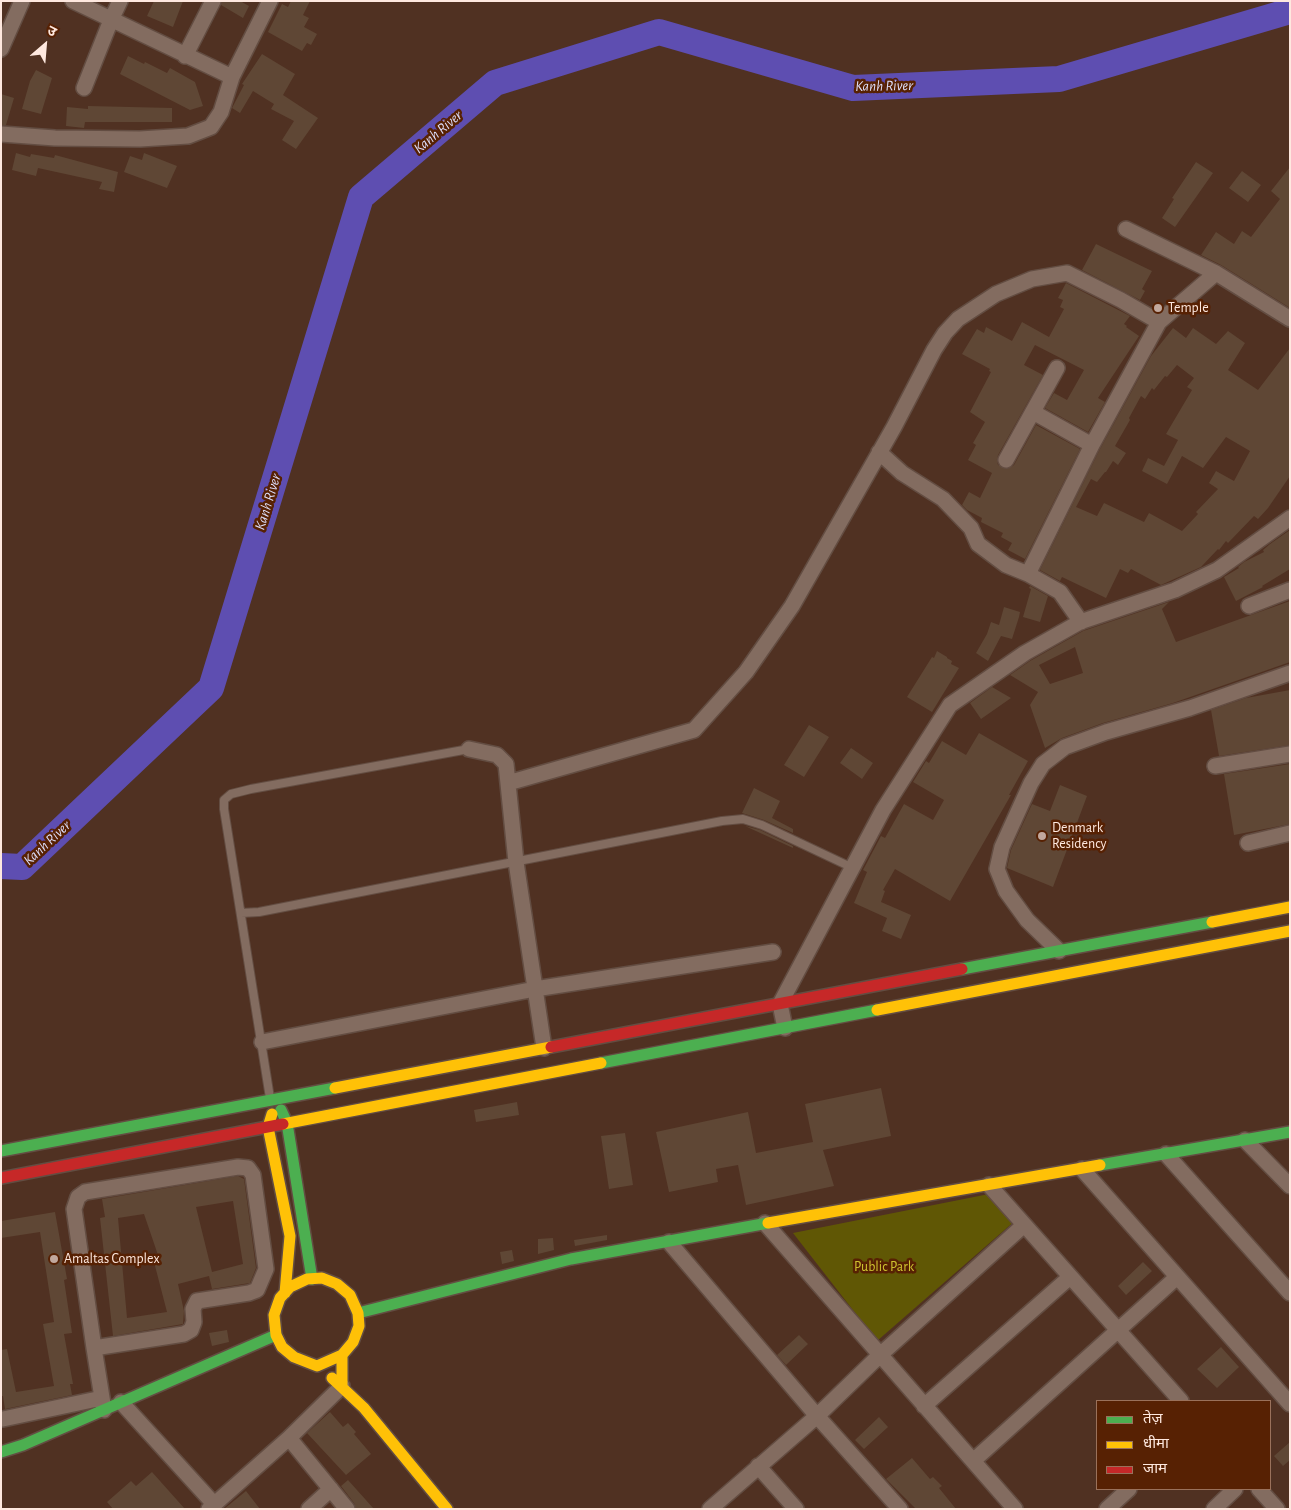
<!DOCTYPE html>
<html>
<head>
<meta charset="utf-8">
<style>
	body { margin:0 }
	#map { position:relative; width:1291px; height:1510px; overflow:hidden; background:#503122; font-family:"Alegreya Sans","Noto Sans Devanagari",sans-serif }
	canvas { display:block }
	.frame { position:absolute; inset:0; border:2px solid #fee8df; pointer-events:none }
	.legend { position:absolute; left:1096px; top:1400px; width:175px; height:90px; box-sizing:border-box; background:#572103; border:1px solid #9a715b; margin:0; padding:6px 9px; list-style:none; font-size:15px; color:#fee8df }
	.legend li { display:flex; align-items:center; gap:10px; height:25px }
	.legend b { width:25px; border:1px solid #9a715b }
	.north { position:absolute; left:20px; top:20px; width:50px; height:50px; -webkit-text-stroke:4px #572103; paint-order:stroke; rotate:27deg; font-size:14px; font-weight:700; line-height:20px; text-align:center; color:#fee8df }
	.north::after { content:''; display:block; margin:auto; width:18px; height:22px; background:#fee8df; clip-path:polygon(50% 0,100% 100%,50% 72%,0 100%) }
</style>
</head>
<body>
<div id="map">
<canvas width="1291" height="1510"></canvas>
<div class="frame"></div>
<ul class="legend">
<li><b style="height:6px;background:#4caf50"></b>तेज़</li>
<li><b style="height:6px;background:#ffc107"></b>धीमा</li>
<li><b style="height:6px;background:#c62828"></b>जाम</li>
</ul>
<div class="north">उ</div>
</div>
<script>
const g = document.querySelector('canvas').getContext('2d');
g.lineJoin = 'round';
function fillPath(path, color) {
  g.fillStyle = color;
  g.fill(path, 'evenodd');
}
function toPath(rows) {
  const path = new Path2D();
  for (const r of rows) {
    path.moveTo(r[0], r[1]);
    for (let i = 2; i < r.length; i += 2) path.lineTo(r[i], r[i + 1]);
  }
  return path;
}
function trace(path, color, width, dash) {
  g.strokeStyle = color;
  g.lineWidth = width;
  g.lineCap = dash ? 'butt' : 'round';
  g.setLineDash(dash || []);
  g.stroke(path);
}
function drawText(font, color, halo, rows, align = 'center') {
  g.font = font + ' "Alegreya Sans",sans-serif';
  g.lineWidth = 5;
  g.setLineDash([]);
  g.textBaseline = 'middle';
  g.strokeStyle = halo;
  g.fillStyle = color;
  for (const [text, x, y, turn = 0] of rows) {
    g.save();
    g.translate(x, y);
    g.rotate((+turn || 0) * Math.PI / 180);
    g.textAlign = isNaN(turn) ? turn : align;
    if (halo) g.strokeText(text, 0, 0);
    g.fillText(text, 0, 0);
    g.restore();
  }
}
const green = toPath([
	[989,1194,1016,1220,877,1341,793,1233]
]);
const river = toPath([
	[1,866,22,867,211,688,361,197,495,83,659,32,853,88,1059,79,1290,11]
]);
const building = toPath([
	[154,1,183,1,173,27,147,16],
	[222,1,240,1,249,6,243,18,221,5],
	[291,1,310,1,303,15,309,18,304,27,317,34,311,45,307,43,302,51,268,32,282,4,288,7],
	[262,54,295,74,283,95,318,118,296,149,282,140,294,121,271,109,274,104,253,91,240,113,232,108,244,85,242,84],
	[128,56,144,64,145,62,167,73,170,68,195,82,203,106,190,110,120,74],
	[36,70,52,78,41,114,22,109,30,81],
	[1,94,14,98,6,125,1,125],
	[88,106,172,108,172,122,85,122,84,128,66,126,67,107,88,109],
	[16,153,30,157,31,154,54,158,55,155,118,172,114,192,99,189,102,182,38,168,36,176,12,170],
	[144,153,177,166,167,188,124,172,130,156,142,160],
	[1196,162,1213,173,1175,227,1162,218,1174,199,1172,198],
	[1290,167,1290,308,1221,265,1201,255,1216,232,1234,244,1242,231,1251,237,1280,199,1271,191],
	[1242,171,1261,185,1248,202,1229,188],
	[1096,244,1152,271,1142,289,1145,291,1140,300,1082,270],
	[1066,283,1130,316,1124,324,1127,326,1126,327,1139,336,1098,398,1105,402,1088,432,1045,408,1054,393,1067,400,1084,370,1035,345,1024,365,1043,375,998,455,997,461,998,465,1007,469,1014,465,1036,425,1080,449,1025,559,1008,550,1012,543,1001,537,1003,533,981,522,982,518,967,510,962,505,969,492,980,498,992,473,968,460,976,445,973,443,985,422,970,412,991,372,989,371,990,369,962,354,977,329,984,333,986,327,1012,341,1022,322,1049,337,1064,309,1060,307,1063,300,1058,298],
	[1173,328,1186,338,1193,328,1216,344,1228,331,1245,343,1228,370,1258,390,1290,348,1290,476,1268,508,1258,519,1254,516,1228,543,1226,541,1219,550,1218,549,1201,567,1161,585,1131,569,1128,573,1120,569,1106,598,1062,577,1060,581,1040,570,1100,449,1151,356],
	[1177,365,1194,378,1187,387,1192,390,1166,434,1178,440,1164,466,1148,458,1142,471,1167,484,1182,456,1203,468,1226,437,1250,451,1234,481,1216,471,1209,483,1218,489,1196,512,1198,514,1182,531,1149,513,1144,522,1104,503,1097,516,1076,507,1091,479,1097,482,1105,472,1106,472,1113,461,1118,465,1126,453,1115,446,1130,420,1129,418,1141,396,1145,399,1152,388,1154,390,1165,376,1167,377],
	[1290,530,1290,569,1262,586,1263,587,1236,601,1224,577,1239,568,1238,567,1244,562,1264,552,1263,550,1270,544],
	[1030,586,1048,596,1040,622,1023,617,1031,589,1029,588],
	[1290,601,1290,662,1173,703,1103,723,1062,738,1045,748,1030,705,1038,692,1010,675,1030,661,1083,631,1169,602,1162,609,1176,642],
	[1075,647,1083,673,1050,684,1039,665],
	[1004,607,1020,612,1019,617,1012,639,1001,636,988,661,976,653,987,634,991,622,999,625],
	[937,651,947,657,947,658,952,661,951,664,959,668,932,712,907,697,932,657,934,658],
	[992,687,1011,698,981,719,970,703],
	[1290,690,1290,745,1219,756,1211,710,1246,698],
	[809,725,829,737,804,777,784,765],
	[979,733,1028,761,1009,795,1011,795,950,901,895,869,883,890,885,891,881,902,911,915,901,939,882,931,887,918,854,903,867,872,863,870,881,836,885,838,904,804,933,820,944,800,913,782,926,761,929,763,942,741,966,755],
	[851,748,873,763,862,779,840,763],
	[1290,764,1290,824,1234,835,1224,774],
	[1060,785,1087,796,1053,887,1007,868,1011,850,1032,804,1050,811],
	[754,788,780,801,772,818,793,829,793,833,764,820,742,813],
	[745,826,760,830,793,846,793,848],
	[881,1088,891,1136,823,1150,834,1186,746,1205,738,1165,716,1169,718,1182,669,1192,656,1132,748,1112,756,1153,813,1142,805,1104],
	[517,1102,519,1115,476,1122,474,1110],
	[625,1133,633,1185,609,1189,601,1136],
	[238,1176,244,1179,256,1268,250,1283,212,1289,209,1276,178,1284,184,1311,183,1324,113,1336,100,1218,105,1217,102,1199],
	[233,1201,243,1264,212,1272,196,1207],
	[144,1214,160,1261,154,1262,167,1312,127,1318,118,1218],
	[55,1212,67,1279,64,1280,72,1333,64,1334,73,1384,70,1384,72,1395,5,1409,3,1396,1,1396,1,1350,7,1349,16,1392,54,1386,43,1324,54,1322,40,1232,1,1238,1,1221],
	[607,1235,607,1240,575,1246,574,1240],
	[553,1238,554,1250,538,1254,538,1239],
	[512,1250,514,1261,502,1264,500,1252],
	[1143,1262,1152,1271,1126,1295,1118,1286],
	[227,1330,229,1342,212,1346,209,1333],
	[799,1335,808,1344,786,1365,777,1355],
	[1221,1347,1239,1367,1217,1388,1197,1369],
	[330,1412,343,1427,348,1423,356,1432,354,1434,371,1454,346,1475,307,1433],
	[879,1417,888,1427,864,1449,855,1440],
	[1290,1442,1290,1460,1283,1466,1274,1456],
	[912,1458,930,1479,933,1477,942,1486,939,1488,956,1509,916,1509,886,1479],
	[152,1472,185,1509,113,1509,107,1502,131,1481,136,1486],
	[348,1480,374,1509,356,1509,354,1503,341,1486],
	[246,1491,260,1509,223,1509,224,1509]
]);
const lane = toPath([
	[241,913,259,912,722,821,743,819,762,825,853,868],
	[270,1098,224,809,224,800,231,794,251,789,469,749]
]);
const street = toPath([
	[73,1,232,77],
	[1,49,22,1],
	[185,56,213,1],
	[84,88,111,20,120,1],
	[1,134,55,138,140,139,188,136,211,127,221,112,232,77,270,1],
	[1126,229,1216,273,1290,319],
	[1033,412,1092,445],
	[879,452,902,473,943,499,971,528,978,544,1006,565,1028,574],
	[1006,460,1057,368],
	[1249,606,1290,590],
	[1081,622,1060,592,1028,574,1092,445,1159,322,1216,273],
	[469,749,497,755,506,764,516,862,544,1048],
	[1215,766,1290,754],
	[508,783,694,730,746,672,792,606,894,427,934,350,945,333,958,319,996,294,1032,279,1067,273,1121,300,1159,322],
	[1248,843,1290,833],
	[1059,951,1027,920,1006,891,997,869,1002,847,1031,783,1043,764,1065,747,1106,732,1190,708,1290,673],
	[785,1028,780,1004,883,810,950,705,1025,653,1080,622,1175,590,1217,570,1290,518],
	[262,1042,535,989,773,952],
	[1245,1140,1290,1186],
	[1166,1154,1290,1293],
	[1082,1169,1290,1404],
	[989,1185,1181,1401],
	[765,1223,1015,1509],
	[669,1242,817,1416,900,1509],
	[94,1348,184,1334,191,1330,194,1322,193,1309,197,1301,249,1293,257,1290,266,1269,253,1175,248,1168,238,1167,85,1192,78,1197,74,1209,94,1348,104,1410],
	[121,1402,214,1504],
	[924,1406,1070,1277],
	[3,1419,102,1398],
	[289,1438,347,1509],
	[973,1461,1177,1277],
	[758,1466,796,1509],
	[1259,1489,1277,1509],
	[209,1509,289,1438,342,1386],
	[309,1509,331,1489],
	[710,1509,817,1416,880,1355,1024,1225],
	[1107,1509,1129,1489],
	[1214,1509,1235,1489]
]);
const fast = toPath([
	[962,969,1212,922],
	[601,1063,877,1010],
	[281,1110,287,1123,312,1279],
	[1,1151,335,1088],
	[1100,1165,1290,1132],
	[358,1313,571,1259,768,1223],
	[1,1452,23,1445,276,1335]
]);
const slow = toPath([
	[1212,922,1290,907],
	[877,1010,1290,931],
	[335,1088,551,1047],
	[272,1114,268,1127,290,1236,285,1293],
	[283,1124,601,1063],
	[768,1223,1100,1165],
	[342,1355,317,1366,294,1357,282,1347,276,1335,274,1315,280,1298,290,1287,307,1279,322,1278,337,1284,350,1295,358,1313,359,1326,353,1342,342,1355,342,1386],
	[332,1378,364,1408,447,1509]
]);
const jam = toPath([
	[551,1047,962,969],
	[1,1178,283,1124]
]);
const markers = [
	[1158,308,5,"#c1a89d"],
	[1042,836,5,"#c1a89d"],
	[54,1259,5,"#c1a89d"]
];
const poiNames = [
	["Temple",1168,308],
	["Denmark",1052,828],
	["Residency",1052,844],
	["Amaltas Complex",64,1259]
];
const parkNames = [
	["Public Park",884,1267]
];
const waterNames = [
	["Kanh River",884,86,-1],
	["Kanh River",438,132,-40],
	["Kanh River",268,502,-73],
	["Kanh River",47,843,-43]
];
fillPath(green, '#605705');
trace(river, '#5e4eb1', 26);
fillPath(building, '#5f4735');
trace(lane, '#634d42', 10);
trace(street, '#634d42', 18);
trace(fast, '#634d42', 14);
trace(slow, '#634d42', 14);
trace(jam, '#634d42', 14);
trace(lane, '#836c60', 8);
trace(street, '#836c60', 15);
trace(fast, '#4caf50', 11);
trace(slow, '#ffc107', 11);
trace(jam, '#c62828', 11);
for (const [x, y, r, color] of markers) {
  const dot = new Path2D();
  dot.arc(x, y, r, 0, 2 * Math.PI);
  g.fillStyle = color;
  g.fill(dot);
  trace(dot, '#572103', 2);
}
drawText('14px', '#fee8df', '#572103', poiNames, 'left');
drawText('14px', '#cec32f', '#572103', parkNames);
drawText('italic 15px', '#dddefa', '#572103', waterNames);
</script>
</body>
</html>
